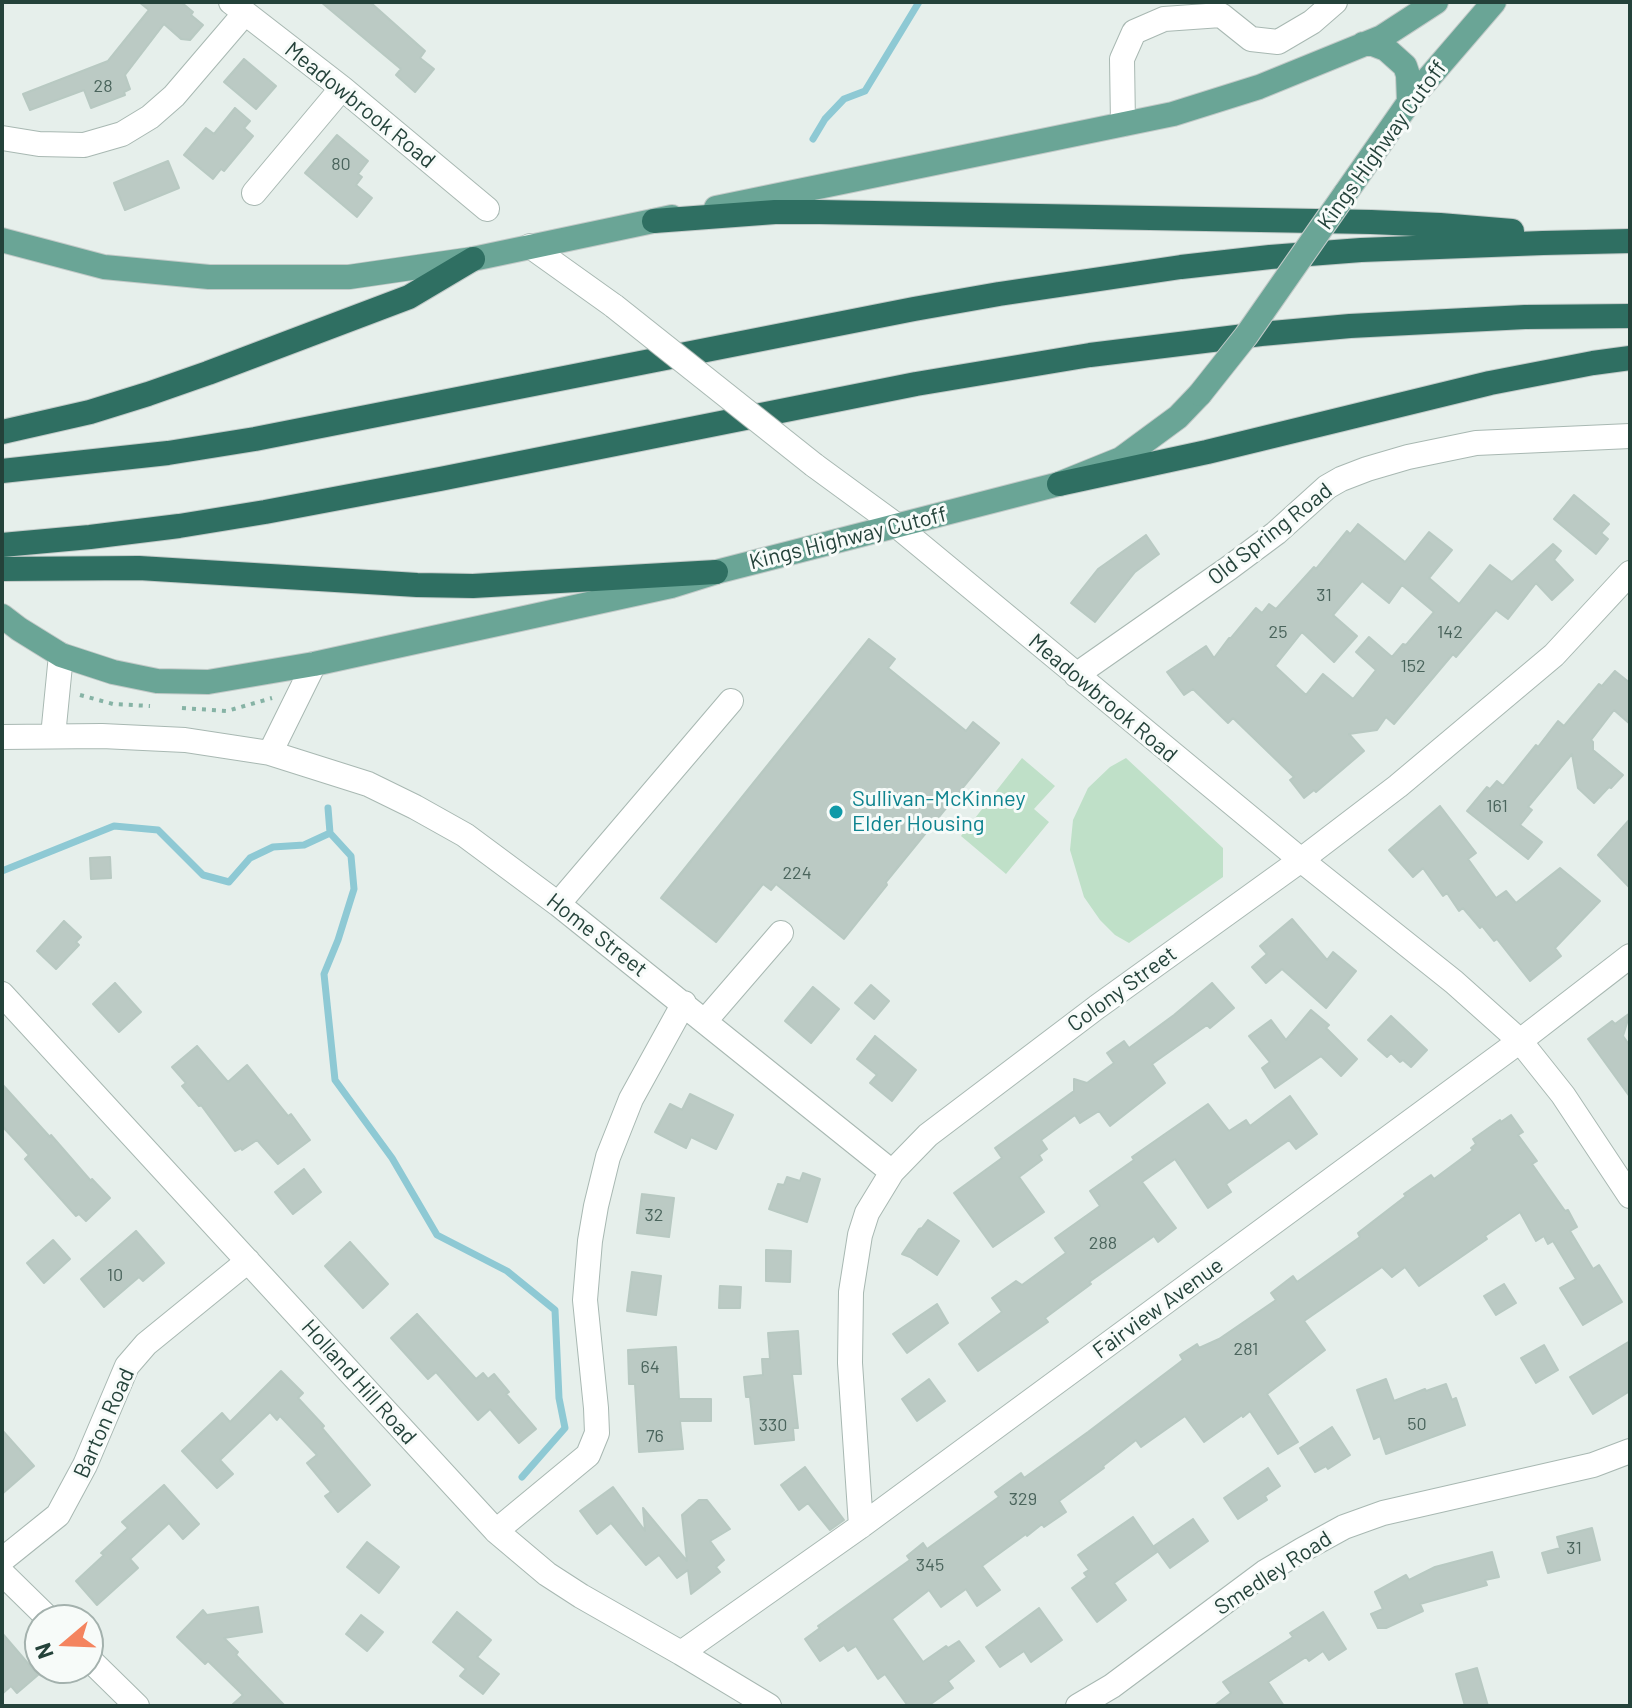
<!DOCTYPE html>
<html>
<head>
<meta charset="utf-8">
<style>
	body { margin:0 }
	#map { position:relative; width:1632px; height:1708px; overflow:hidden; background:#e6efeb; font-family:Barlow,sans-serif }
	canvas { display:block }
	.frame { position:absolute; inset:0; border:4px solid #24423a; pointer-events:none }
	.north { position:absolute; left:24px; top:1604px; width:80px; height:80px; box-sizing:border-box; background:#f7fbf9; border:2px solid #a3b1ad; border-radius:50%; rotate:251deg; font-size:22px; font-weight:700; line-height:32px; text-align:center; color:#24423a }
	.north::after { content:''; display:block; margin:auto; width:28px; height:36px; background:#f4845f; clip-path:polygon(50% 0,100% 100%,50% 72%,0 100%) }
</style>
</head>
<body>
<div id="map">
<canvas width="1632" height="1708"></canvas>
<div class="frame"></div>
<div class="north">N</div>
</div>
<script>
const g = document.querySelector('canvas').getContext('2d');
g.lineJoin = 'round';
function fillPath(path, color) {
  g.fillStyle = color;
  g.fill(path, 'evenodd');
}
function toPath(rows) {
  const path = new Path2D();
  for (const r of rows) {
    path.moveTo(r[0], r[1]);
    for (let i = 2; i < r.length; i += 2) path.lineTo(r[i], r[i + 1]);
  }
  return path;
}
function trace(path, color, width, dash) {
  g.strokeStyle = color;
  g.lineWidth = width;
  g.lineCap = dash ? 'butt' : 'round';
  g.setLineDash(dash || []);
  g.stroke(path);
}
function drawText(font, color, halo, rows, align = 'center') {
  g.font = font + ' Barlow,sans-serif';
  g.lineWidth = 6;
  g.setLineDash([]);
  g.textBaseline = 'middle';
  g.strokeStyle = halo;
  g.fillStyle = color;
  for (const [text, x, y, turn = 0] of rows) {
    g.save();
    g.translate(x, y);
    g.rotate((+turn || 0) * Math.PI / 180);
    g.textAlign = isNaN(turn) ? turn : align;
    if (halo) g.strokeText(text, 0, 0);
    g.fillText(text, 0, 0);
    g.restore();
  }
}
const green = toPath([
	[1022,758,1055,786,1034,809,1049,822,1006,874,961,836],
	[1126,758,1223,848,1223,877,1129,943,1115,935,1100,920,1084,897,1070,850,1073,820,1088,788,1110,767]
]);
const stream = toPath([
	[813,139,825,119,844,99,865,91,919,2],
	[328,808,330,833,351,856,354,889,338,940,324,974,335,1080,392,1158,437,1235,507,1271,555,1310,559,1398,565,1428,522,1477],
	[2,871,114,826,158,830,203,875,229,882,250,858,273,847,304,845,330,833]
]);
const building = toPath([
	[139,2,181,2,193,12,191,15,203,25,190,40,181,39,164,24,125,75,130,89,124,92,125,95,91,108,84,90,30,110,23,94,108,61,149,10,139,2],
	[321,2,370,2,425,51,420,58,434,69,415,92,396,75,401,69,321,2],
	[244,59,276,86,256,109,224,82,244,59],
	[235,108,250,121,244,128,253,136,224,171,221,169,213,179,184,155,206,128,214,134,235,108],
	[337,135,368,161,358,174,362,177,356,185,372,198,357,217,305,173,337,135],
	[168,161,179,188,125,210,114,183,168,161],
	[1574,495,1609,524,1601,533,1608,539,1596,554,1554,519,1574,495],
	[1358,524,1405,562,1429,532,1452,550,1429,578,1459,604,1490,565,1512,582,1553,544,1561,551,1554,560,1573,580,1552,600,1536,583,1508,619,1496,610,1456,657,1453,654,1394,724,1386,717,1377,730,1349,734,1364,751,1316,792,1314,790,1304,798,1290,780,1294,777,1233,718,1228,723,1193,689,1184,695,1167,672,1206,646,1214,658,1229,638,1231,638,1256,608,1262,613,1269,604,1276,609,1314,567,1316,569,1347,531,1350,534,1358,524],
	[1362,581,1389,603,1402,585,1434,612,1406,645,1403,644,1392,657,1369,637,1356,652,1376,670,1353,699,1323,674,1306,695,1275,666,1302,632,1334,662,1357,636,1333,615,1362,581],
	[1146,535,1159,554,1135,572,1095,622,1071,603,1098,569,1146,535],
	[869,639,895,659,888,668,966,731,973,722,999,743,886,882,887,885,844,939,776,884,771,890,763,884,716,942,661,898,869,639],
	[1615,671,1630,683,1630,724,1614,710,1591,740,1593,742,1593,750,1623,775,1611,788,1609,787,1594,803,1578,788,1572,754,1528,807,1532,810,1520,825,1542,842,1528,859,1467,811,1487,787,1490,789,1497,781,1503,786,1536,745,1538,747,1558,721,1564,726,1599,684,1602,686,1615,671],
	[1440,806,1476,853,1468,859,1496,898,1506,891,1516,903,1560,868,1600,901,1555,948,1561,956,1530,981,1497,939,1494,941,1482,926,1480,928,1463,908,1459,911,1447,893,1443,896,1423,868,1413,877,1389,850,1440,806],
	[1630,819,1630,888,1598,855,1630,819],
	[110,857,111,878,91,879,90,858,110,857],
	[1292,919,1327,960,1333,952,1356,971,1326,1008,1282,969,1266,983,1252,967,1267,954,1260,946,1292,919],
	[64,921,81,937,76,942,79,945,56,969,37,951,64,921],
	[115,983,141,1012,119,1032,93,1004,115,983],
	[1212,983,1234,1008,1210,1028,1207,1025,1152,1064,1165,1083,1110,1126,1099,1111,1080,1123,1075,1115,1041,1140,1047,1149,1039,1155,1042,1160,1019,1177,1044,1212,993,1247,954,1193,1002,1158,995,1148,1074,1091,1074,1079,1087,1083,1114,1063,1107,1053,1124,1041,1129,1048,1174,1015,1212,983],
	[871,985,889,1001,874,1019,855,1003,871,985],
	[813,987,839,1009,811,1043,785,1021,813,987],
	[1311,1010,1329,1025,1326,1028,1357,1059,1341,1076,1321,1056,1275,1088,1262,1068,1270,1062,1249,1036,1271,1020,1286,1040,1311,1010],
	[1630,1013,1623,1036,1630,1046,1630,1097,1588,1039,1612,1021,1615,1024,1630,1013],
	[1391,1016,1427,1050,1411,1067,1403,1060,1400,1062,1391,1053,1387,1057,1368,1040,1391,1016],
	[875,1036,916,1070,892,1101,870,1083,877,1075,857,1059,875,1036],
	[197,1046,228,1082,247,1065,288,1116,291,1114,310,1140,278,1164,257,1140,242,1150,241,1148,235,1151,201,1105,199,1106,182,1086,186,1083,172,1067,197,1046],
	[2,1084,50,1137,51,1135,91,1181,92,1179,110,1198,86,1221,79,1214,76,1216,25,1159,29,1155,2,1126,2,1084],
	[690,1094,733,1115,716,1149,691,1137,686,1148,655,1132,670,1104,682,1110,690,1094],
	[1290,1096,1317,1134,1296,1149,1289,1140,1226,1184,1231,1192,1208,1208,1175,1159,1142,1182,1176,1228,1158,1242,1154,1236,1089,1282,1091,1284,1045,1318,1048,1322,978,1371,959,1344,1002,1312,992,1298,1016,1281,1022,1285,1066,1253,1055,1238,1100,1206,1090,1191,1134,1160,1132,1157,1208,1104,1229,1131,1246,1120,1250,1126,1290,1096],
	[1511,1115,1523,1132,1518,1135,1537,1161,1532,1164,1565,1211,1568,1210,1577,1227,1570,1231,1593,1269,1599,1265,1622,1302,1583,1325,1560,1288,1576,1279,1553,1241,1548,1244,1544,1236,1536,1241,1520,1212,1485,1236,1487,1239,1419,1286,1405,1267,1392,1277,1382,1267,1304,1321,1325,1350,1267,1394,1298,1442,1278,1454,1250,1411,1243,1417,1242,1415,1204,1442,1185,1416,1141,1447,1136,1440,1103,1466,1104,1468,1059,1501,1066,1512,1044,1527,1042,1524,1027,1536,1026,1534,982,1566,1000,1590,977,1606,966,1589,941,1607,929,1590,892,1619,923,1662,946,1646,948,1648,959,1641,974,1661,948,1681,953,1688,928,1706,908,1706,885,1674,878,1679,856,1646,848,1651,844,1645,820,1661,805,1639,820,1628,818,1626,910,1560,907,1556,923,1543,927,1549,999,1497,995,1492,1021,1473,1024,1478,1088,1432,1183,1360,1180,1355,1197,1344,1199,1348,1219,1339,1276,1300,1271,1293,1293,1276,1297,1282,1360,1237,1358,1233,1406,1196,1404,1194,1431,1175,1434,1179,1473,1150,1471,1148,1476,1144,1473,1139,1500,1120,1501,1122,1511,1115],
	[304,1169,321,1192,293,1214,275,1192,304,1169],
	[803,1173,820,1179,807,1222,769,1209,778,1184,784,1185,787,1177,800,1181,803,1173],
	[642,1194,674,1198,669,1237,637,1233,642,1194],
	[928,1220,959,1241,937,1275,910,1257,902,1254,919,1229,922,1228,928,1220],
	[136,1231,164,1263,143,1281,139,1277,104,1307,81,1279,136,1231],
	[53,1240,70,1259,44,1283,27,1263,53,1240],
	[350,1242,388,1284,363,1308,325,1266,350,1242],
	[766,1250,791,1251,790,1282,766,1281,766,1250],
	[632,1272,661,1276,656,1315,627,1311,632,1272],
	[1504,1284,1516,1303,1496,1315,1484,1296,1504,1284],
	[720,1286,741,1287,740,1308,719,1308,720,1286],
	[937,1304,948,1323,907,1353,893,1334,937,1304],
	[417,1314,476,1379,483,1373,488,1379,494,1374,509,1392,506,1394,536,1429,519,1443,490,1409,478,1420,436,1372,428,1379,391,1338,417,1314],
	[798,1331,801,1374,792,1374,798,1428,793,1428,794,1440,755,1444,750,1397,746,1397,744,1377,763,1375,762,1359,770,1359,768,1333,798,1331],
	[1630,1341,1630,1391,1593,1414,1570,1377,1630,1341],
	[1544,1345,1558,1370,1536,1383,1521,1358,1544,1345],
	[676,1347,679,1399,711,1399,711,1421,680,1421,683,1449,639,1452,635,1384,629,1384,628,1350,676,1347],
	[281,1371,303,1393,298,1398,324,1426,322,1428,370,1485,338,1512,325,1496,331,1492,307,1463,317,1455,280,1416,277,1420,270,1412,220,1460,233,1474,217,1488,182,1451,222,1413,230,1422,281,1371],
	[929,1379,945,1401,917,1421,902,1399,929,1379],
	[1386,1379,1394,1401,1425,1389,1426,1391,1446,1384,1452,1400,1456,1398,1465,1425,1386,1454,1380,1436,1374,1439,1357,1390,1386,1379],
	[1332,1427,1350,1455,1328,1469,1326,1466,1315,1472,1300,1448,1332,1427],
	[2,1430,34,1466,2,1494,2,1430],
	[805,1467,844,1520,830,1530,808,1503,799,1510,781,1485,805,1467],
	[1268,1468,1280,1486,1265,1496,1267,1500,1238,1519,1224,1498,1268,1468],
	[164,1485,199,1524,183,1539,169,1523,130,1559,138,1568,97,1605,76,1581,104,1555,101,1553,128,1528,122,1522,164,1485],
	[613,1487,645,1531,643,1508,687,1561,682,1515,699,1500,707,1500,730,1529,710,1541,724,1560,716,1567,720,1572,691,1594,688,1570,677,1578,659,1555,646,1565,611,1523,597,1534,580,1511,613,1487],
	[1133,1517,1157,1552,1114,1583,1126,1600,1097,1622,1072,1588,1087,1577,1084,1573,1089,1570,1078,1555,1133,1517],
	[1193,1519,1208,1541,1170,1568,1154,1546,1193,1519],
	[1592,1528,1600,1560,1548,1573,1542,1553,1560,1548,1557,1537,1592,1528],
	[367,1542,399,1567,379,1593,347,1567,367,1542],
	[1492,1552,1499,1577,1485,1580,1487,1585,1420,1604,1423,1611,1386,1628,1378,1628,1371,1614,1383,1609,1375,1592,1406,1575,1409,1580,1435,1567,1492,1552],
	[258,1607,262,1632,224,1638,238,1652,236,1655,285,1706,231,1706,243,1695,208,1661,205,1664,177,1637,203,1610,207,1615,258,1607],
	[1039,1608,1062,1640,1031,1662,1024,1651,1000,1667,986,1647,1039,1608],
	[457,1612,491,1640,477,1657,499,1674,483,1694,460,1676,466,1669,433,1642,457,1612],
	[1323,1612,1346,1649,1329,1660,1323,1651,1309,1661,1306,1657,1268,1682,1284,1706,1214,1706,1231,1693,1223,1682,1293,1637,1290,1633,1323,1612],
	[361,1615,383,1632,367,1651,346,1634,361,1615],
	[2,1633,38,1675,17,1693,11,1686,2,1694,2,1633],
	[1477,1668,1488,1706,1465,1706,1456,1674,1477,1668]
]);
const path = toPath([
	[80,695,113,704,150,706],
	[182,708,227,711,272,698]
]);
const minor = toPath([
	[231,2,342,88,487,209],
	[1123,124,1122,59,1134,32,1164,19,1221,15,1251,39,1278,42,1312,22,1335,2],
	[2,138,39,144,84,145,122,134,150,117,174,96,245,13],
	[254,193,342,88],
	[530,246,614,306],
	[814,465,896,525,1301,860,1454,982,1520,1041,1563,1095,1630,1196],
	[1076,675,1229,568,1276,533,1327,487,1341,479,1367,469,1408,457,1476,443,1630,436],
	[53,736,61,655],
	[2,737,102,736,185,740,270,753,368,784,415,807,465,835,558,904,892,1172],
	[270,753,314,664],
	[558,904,731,701],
	[2,994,496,1531,547,1574,581,1596,681,1653,769,1706],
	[705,1021,781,933],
	[861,1526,850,1363,851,1292,860,1235,867,1213,892,1172,928,1135,1097,1007,1301,860,1398,786,1554,655,1630,573],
	[496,1531,588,1455,597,1433,596,1408,585,1300,590,1241,596,1206,608,1157,631,1099,684,1003],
	[2,1560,58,1515,85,1465,127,1366,146,1344,248,1261],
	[2,1573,50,1620],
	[681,1653,861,1526,1520,1041,1630,956],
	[88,1658,137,1706],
	[1078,1706,1112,1686,1265,1572,1302,1550,1344,1527,1383,1513,1593,1465,1630,1451]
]);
const major = toPath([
	[1363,44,1373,44,1386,49,1405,66,1408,75,1409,102],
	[1345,194,1414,95,1494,2],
	[716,208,1173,114,1259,87,1382,37,1436,2],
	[2,240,104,267,209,277,349,277,473,259,672,217],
	[2,616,19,629,61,655,113,672,157,681,208,682,314,664,671,586,716,572,1059,484,1121,459,1178,417,1200,394]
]);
const highway = toPath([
	[654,221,775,212,819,212,1371,222,1440,225,1512,231],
	[2,432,90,412,148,394,208,373,409,297,473,259],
	[2,471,168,453,255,439,914,309,999,294,1181,267,1270,257,1361,250,1543,243,1630,241],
	[1059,484,1207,452,1490,383,1593,363,1630,358],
	[2,545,90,537,179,526,265,512,440,479,916,384,1090,355,1261,334,1350,326,1525,317,1630,316],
	[2,569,139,568,417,585,473,586,716,572]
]);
const minorBridge = toPath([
	[614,306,814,465]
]);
const majorBridge = toPath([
	[1200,394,1246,336,1345,194]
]);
const markers = [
	[836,812,8,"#0f9aa8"]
];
const numberNames = [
	["28",103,86],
	["80",341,164],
	["31",1324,595],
	["25",1278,632],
	["142",1450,632],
	["152",1413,666],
	["161",1497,806],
	["224",797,873],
	["32",654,1215],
	["288",1103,1243],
	["10",115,1275],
	["281",1246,1349],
	["64",650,1367],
	["50",1417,1424],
	["330",773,1425],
	["76",655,1436],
	["329",1023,1499],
	["31",1574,1548],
	["345",930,1565]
];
const streetNames = [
	["Meadowbrook Road",360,105,39],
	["Kings Highway Cutoff",1382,145,-54],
	["Old Spring Road",1270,534,-38],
	["Kings Highway Cutoff",848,538,-14],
	["Meadowbrook Road",1103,698,40],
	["Home Street",597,935,38],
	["Colony Street",1122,989,-36],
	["Fairview Avenue",1158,1308,-36],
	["Holland Hill Road",359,1382,48],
	["Barton Road",104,1423,-66],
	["Smedley Road",1273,1573,-33]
];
const cultureNames = [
	["Sullivan-McKinney",852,799],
	["Elder Housing",852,824]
];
fillPath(green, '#bfe0c8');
trace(stream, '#8ec9d4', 7);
fillPath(building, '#bbcac4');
trace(building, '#b8c9c2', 2);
trace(minor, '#a8b8b2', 26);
trace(major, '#c2cac8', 26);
trace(highway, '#c2cac8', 26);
trace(path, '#86b3a5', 4, [4, 6]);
trace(minor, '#fff', 24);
trace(major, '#6aa596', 24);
trace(highway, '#2f6f62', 24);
trace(minorBridge, '#a8b8b2', 26, []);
trace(majorBridge, '#c2cac8', 26, []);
trace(minorBridge, '#fff', 24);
trace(majorBridge, '#6aa596', 24);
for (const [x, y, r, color] of markers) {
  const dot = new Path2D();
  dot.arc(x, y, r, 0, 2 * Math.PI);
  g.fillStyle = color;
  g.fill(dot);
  trace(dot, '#f7fbf9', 3);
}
drawText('18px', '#4a645c', null, numberNames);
drawText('22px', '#24423a', '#f7fbf9', streetNames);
drawText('22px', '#0d838f', '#f7fbf9', cultureNames, 'left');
</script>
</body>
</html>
